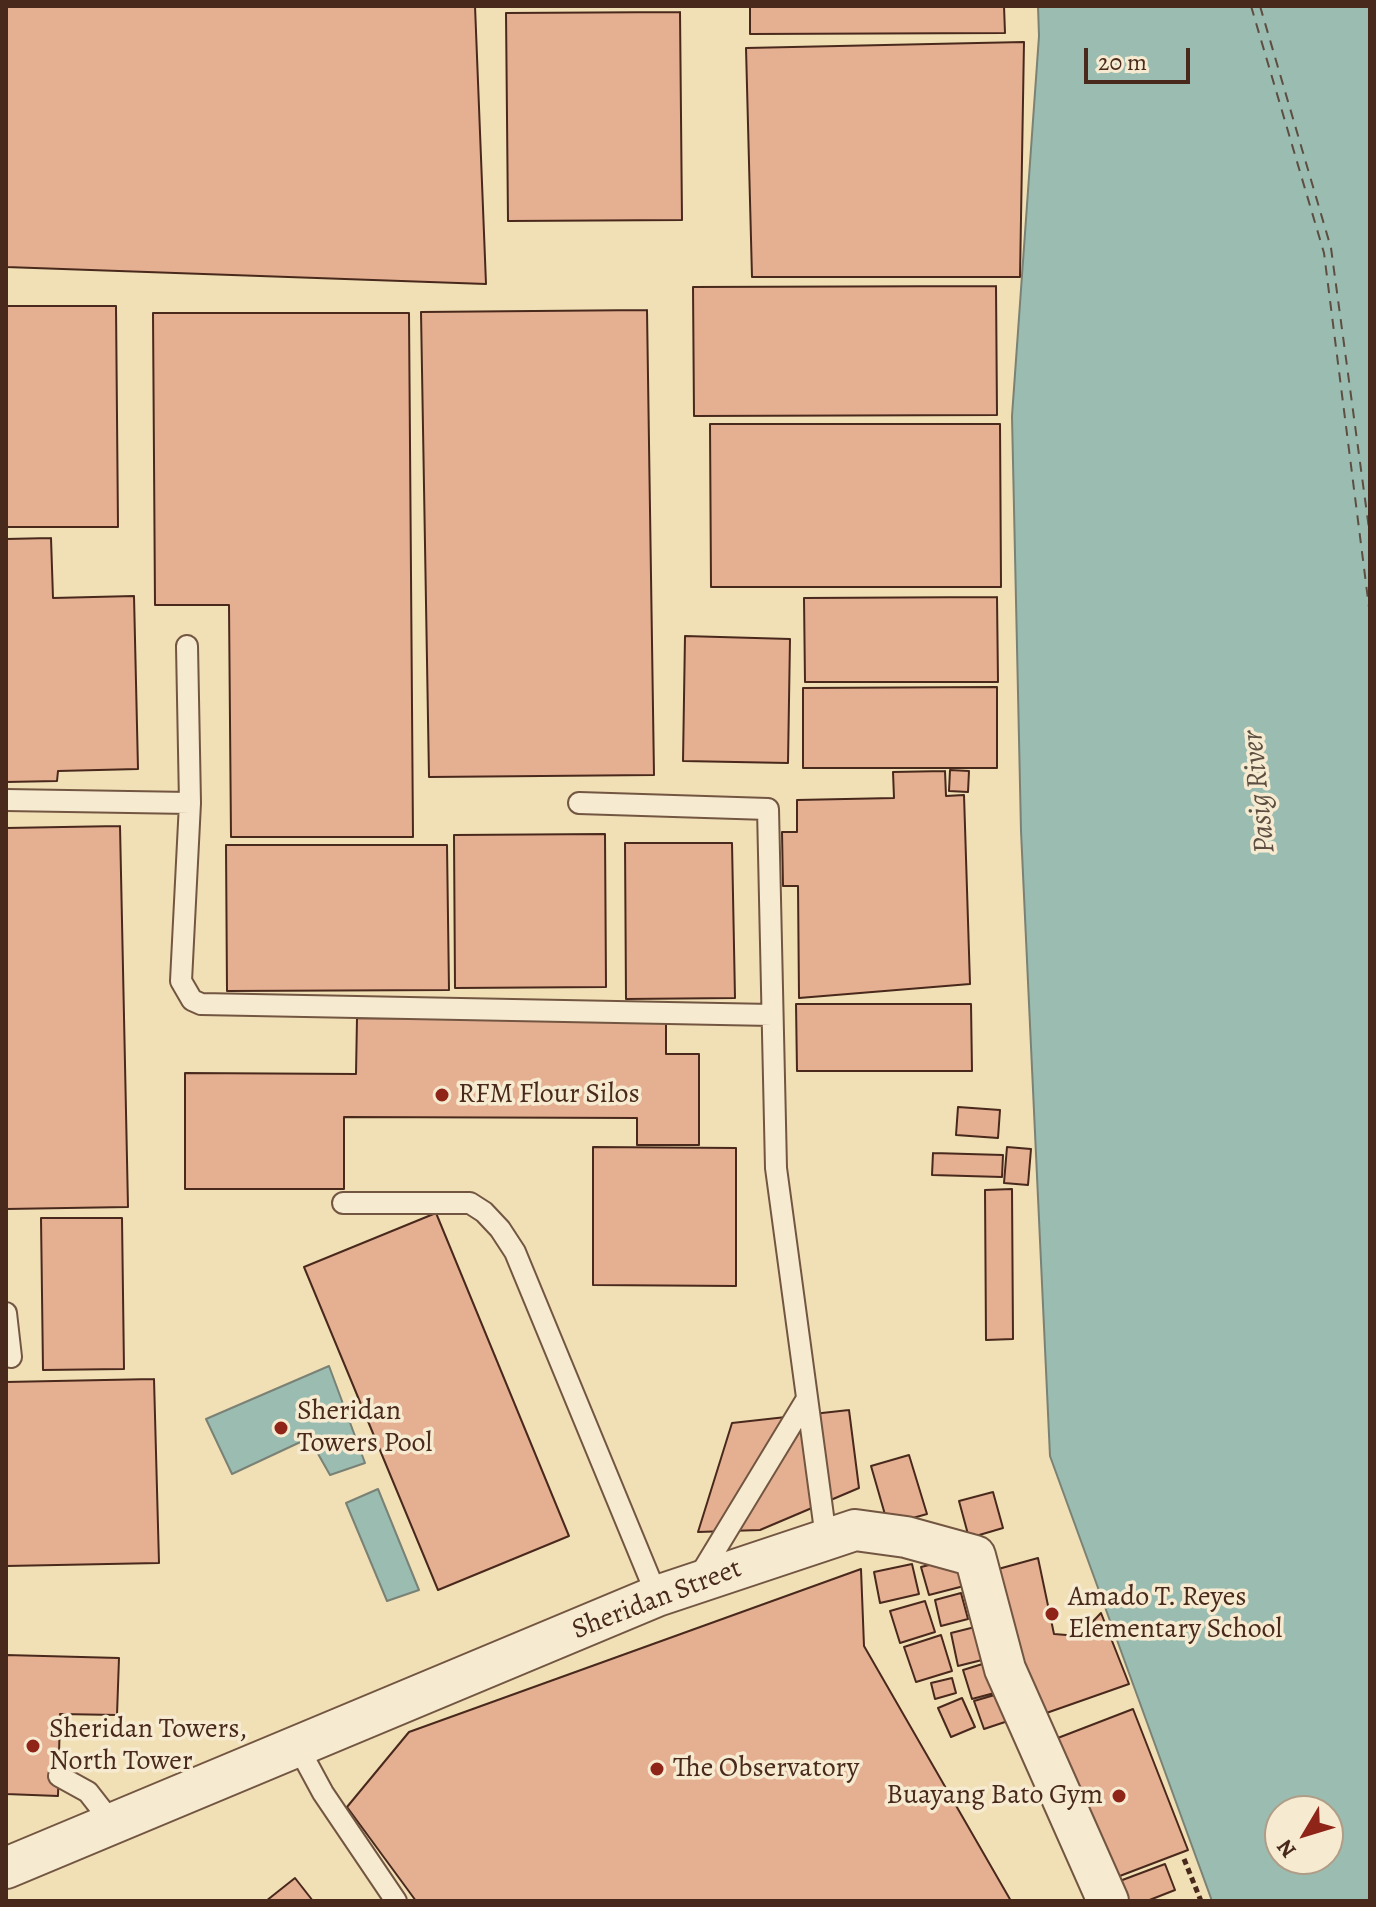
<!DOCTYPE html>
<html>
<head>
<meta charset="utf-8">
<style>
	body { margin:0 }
	#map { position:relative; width:1376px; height:1907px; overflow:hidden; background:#f1dfb6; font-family:Alegreya,serif }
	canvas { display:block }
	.frame { position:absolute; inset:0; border:8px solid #48291c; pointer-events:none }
	.north { position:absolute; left:1264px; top:1795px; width:80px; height:80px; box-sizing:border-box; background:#f6ead0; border:2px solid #b09d88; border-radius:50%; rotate:232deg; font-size:22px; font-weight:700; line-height:32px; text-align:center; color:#48291c }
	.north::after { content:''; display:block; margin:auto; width:28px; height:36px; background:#8f2418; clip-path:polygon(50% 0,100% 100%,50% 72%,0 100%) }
	.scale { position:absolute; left:1084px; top:48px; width:106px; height:36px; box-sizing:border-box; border:4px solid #48291c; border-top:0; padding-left:10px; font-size:24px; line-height:28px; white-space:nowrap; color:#48291c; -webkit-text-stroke:6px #f6ead0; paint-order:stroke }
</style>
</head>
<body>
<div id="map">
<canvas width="1376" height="1907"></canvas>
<div class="frame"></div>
<div class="north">N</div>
<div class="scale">20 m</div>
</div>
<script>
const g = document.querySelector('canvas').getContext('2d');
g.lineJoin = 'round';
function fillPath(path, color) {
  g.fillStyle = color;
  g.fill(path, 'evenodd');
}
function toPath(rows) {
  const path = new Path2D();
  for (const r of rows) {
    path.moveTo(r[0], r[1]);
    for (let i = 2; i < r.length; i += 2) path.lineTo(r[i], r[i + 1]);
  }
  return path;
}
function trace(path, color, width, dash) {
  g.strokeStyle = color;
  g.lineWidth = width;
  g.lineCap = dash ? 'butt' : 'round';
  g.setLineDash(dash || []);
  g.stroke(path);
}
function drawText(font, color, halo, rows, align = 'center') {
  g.font = font + ' Alegreya,serif';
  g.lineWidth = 7;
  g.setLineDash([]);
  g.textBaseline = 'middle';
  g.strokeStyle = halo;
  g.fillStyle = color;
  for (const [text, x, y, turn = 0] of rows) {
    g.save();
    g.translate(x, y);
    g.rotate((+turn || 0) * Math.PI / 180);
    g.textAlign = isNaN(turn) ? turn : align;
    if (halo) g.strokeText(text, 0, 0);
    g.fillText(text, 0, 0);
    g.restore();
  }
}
const water = toPath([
	[1038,6,1370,6,1370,1901,1212,1901,1050,1456,1021,831,1012,416,1039,36,1038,6],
	[1280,1811,1328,1811,1328,1859,1280,1859,1280,1811],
	[329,1366,365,1463,330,1475,309,1438,232,1474,206,1419,329,1366],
	[378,1489,419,1590,387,1601,346,1503,378,1489]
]);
const ferry = toPath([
	[1251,6,1324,253,1370,615],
	[1260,6,1331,248,1370,536]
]);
const building = toPath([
	[6,6,475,6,486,284,6,267,6,6],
	[750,6,1004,6,1005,33,750,34,750,6],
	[680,12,682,220,508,221,506,13,680,12],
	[1024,42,1020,277,752,277,746,48,1024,42],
	[996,286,997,415,694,416,693,287,996,286],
	[6,306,116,306,118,527,6,527,6,306],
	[647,310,654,775,429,777,421,312,647,310],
	[153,313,409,313,413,837,231,837,229,605,155,605,153,313],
	[710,424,1000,424,1001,587,711,587,710,424],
	[51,538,53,598,134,596,138,769,58,771,57,781,6,782,6,539,51,538],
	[997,597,998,682,805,682,804,598,997,597],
	[685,636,790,639,788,763,683,761,685,636],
	[997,687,997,768,803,768,803,688,997,687],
	[950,770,969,771,968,792,949,791,950,770],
	[945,771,946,796,964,795,970,984,799,998,798,886,783,886,782,832,797,832,797,800,894,798,893,772,945,771],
	[120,826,128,1207,6,1209,6,828,120,826],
	[605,834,606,987,455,988,454,835,605,834],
	[625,843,732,843,735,998,626,999,625,843],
	[226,845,447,845,449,990,227,991,226,845],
	[796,1004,971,1004,972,1071,797,1071,796,1004],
	[357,1018,666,1019,666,1054,699,1054,699,1145,637,1145,637,1118,344,1117,344,1189,185,1189,185,1073,356,1074,357,1018],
	[958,1107,1000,1110,998,1138,956,1135,958,1107],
	[593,1147,736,1148,736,1286,593,1285,593,1147],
	[1007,1147,1031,1149,1028,1185,1004,1183,1007,1147],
	[933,1153,1003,1155,1002,1177,932,1175,933,1153],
	[1012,1189,1013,1339,986,1340,985,1190,1012,1189],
	[436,1213,569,1536,438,1590,304,1267,436,1213],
	[41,1218,122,1218,124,1369,43,1370,41,1218],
	[154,1379,159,1563,6,1566,6,1382,154,1379],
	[849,1410,859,1488,760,1530,698,1532,732,1423,849,1410],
	[909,1455,927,1514,888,1525,871,1466,909,1455],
	[993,1492,1003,1528,969,1538,959,1501,993,1492],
	[957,1558,964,1586,929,1595,921,1567,957,1558],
	[1038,1558,1054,1634,1079,1636,1101,1613,1129,1684,1035,1717,991,1571,1038,1558],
	[912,1564,919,1594,880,1603,874,1572,912,1564],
	[861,1569,864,1646,1011,1901,416,1901,347,1807,409,1732,861,1569],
	[961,1593,968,1619,941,1626,935,1600,961,1593],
	[925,1601,935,1632,900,1643,890,1611,925,1601],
	[975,1627,982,1660,958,1666,951,1633,975,1627],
	[941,1635,952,1671,916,1682,904,1647,941,1635],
	[6,1655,119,1658,117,1715,60,1714,58,1796,6,1794,6,1655],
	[989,1662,998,1692,972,1699,963,1670,989,1662],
	[952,1678,956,1693,935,1699,931,1683,952,1678],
	[998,1694,1008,1721,984,1729,974,1701,998,1694],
	[962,1698,975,1727,951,1737,938,1708,962,1698],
	[1133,1709,1188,1850,1104,1882,1050,1741,1133,1709],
	[1165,1864,1175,1890,1147,1901,1125,1901,1117,1882,1165,1864],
	[295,1878,313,1901,266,1901,295,1878]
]);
const path = toPath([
	[1184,1859,1201,1901]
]);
const service = toPath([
	[187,646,190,803,181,981,192,1000,201,1004,772,1015],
	[6,800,190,803],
	[579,803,768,809,776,1168,826,1538],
	[343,1203,470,1203,484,1212,500,1229,515,1252,657,1596],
	[6,1313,11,1357],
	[697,1580,805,1402],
	[297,1745,323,1793,396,1901],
	[59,1776,88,1792,113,1824]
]);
const minor = toPath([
	[6,1868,657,1596,855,1530,906,1537,975,1556,1005,1669,1108,1901]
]);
const markers = [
	[442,1095,8,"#8f2418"],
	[281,1428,8,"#8f2418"],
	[1052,1614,8,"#8f2418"],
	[33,1746,8,"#8f2418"],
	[657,1769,8,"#8f2418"],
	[1119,1796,8,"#8f2418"]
];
const poiNames = [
	["RFM Flour Silos",458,1095],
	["Sheridan",297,1412],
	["Towers Pool",297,1444],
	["Amado T. Reyes",1068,1598],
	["Elementary School",1068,1630],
	["Sheridan Towers,",49,1730],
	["North Tower",49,1762],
	["The Observatory",673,1769],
	["Buayang Bato Gym",1103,1796,"right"]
];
const streetNames = [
	["Sheridan Street",657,1600,-21]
];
const waterNames = [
	["Pasig River",1260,792,-96]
];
fillPath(water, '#9bbcb1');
trace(water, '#7a8175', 2);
trace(ferry, '#5d4e41', 2, [10, 8]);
fillPath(building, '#e5af92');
trace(building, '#48291c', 2);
trace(service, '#725642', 24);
trace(minor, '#725642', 44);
trace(path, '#48291c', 5, [6, 4]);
trace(service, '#f6ead0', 20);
trace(minor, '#f6ead0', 40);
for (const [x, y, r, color] of markers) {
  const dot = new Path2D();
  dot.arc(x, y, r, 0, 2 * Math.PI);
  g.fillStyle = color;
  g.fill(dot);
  trace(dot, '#f6ead0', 3);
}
drawText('28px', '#48291c', '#f6ead0', poiNames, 'left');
drawText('28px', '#48291c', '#f6ead0', streetNames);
drawText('italic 30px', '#5d4e41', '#f6ead0', waterNames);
</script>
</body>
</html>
